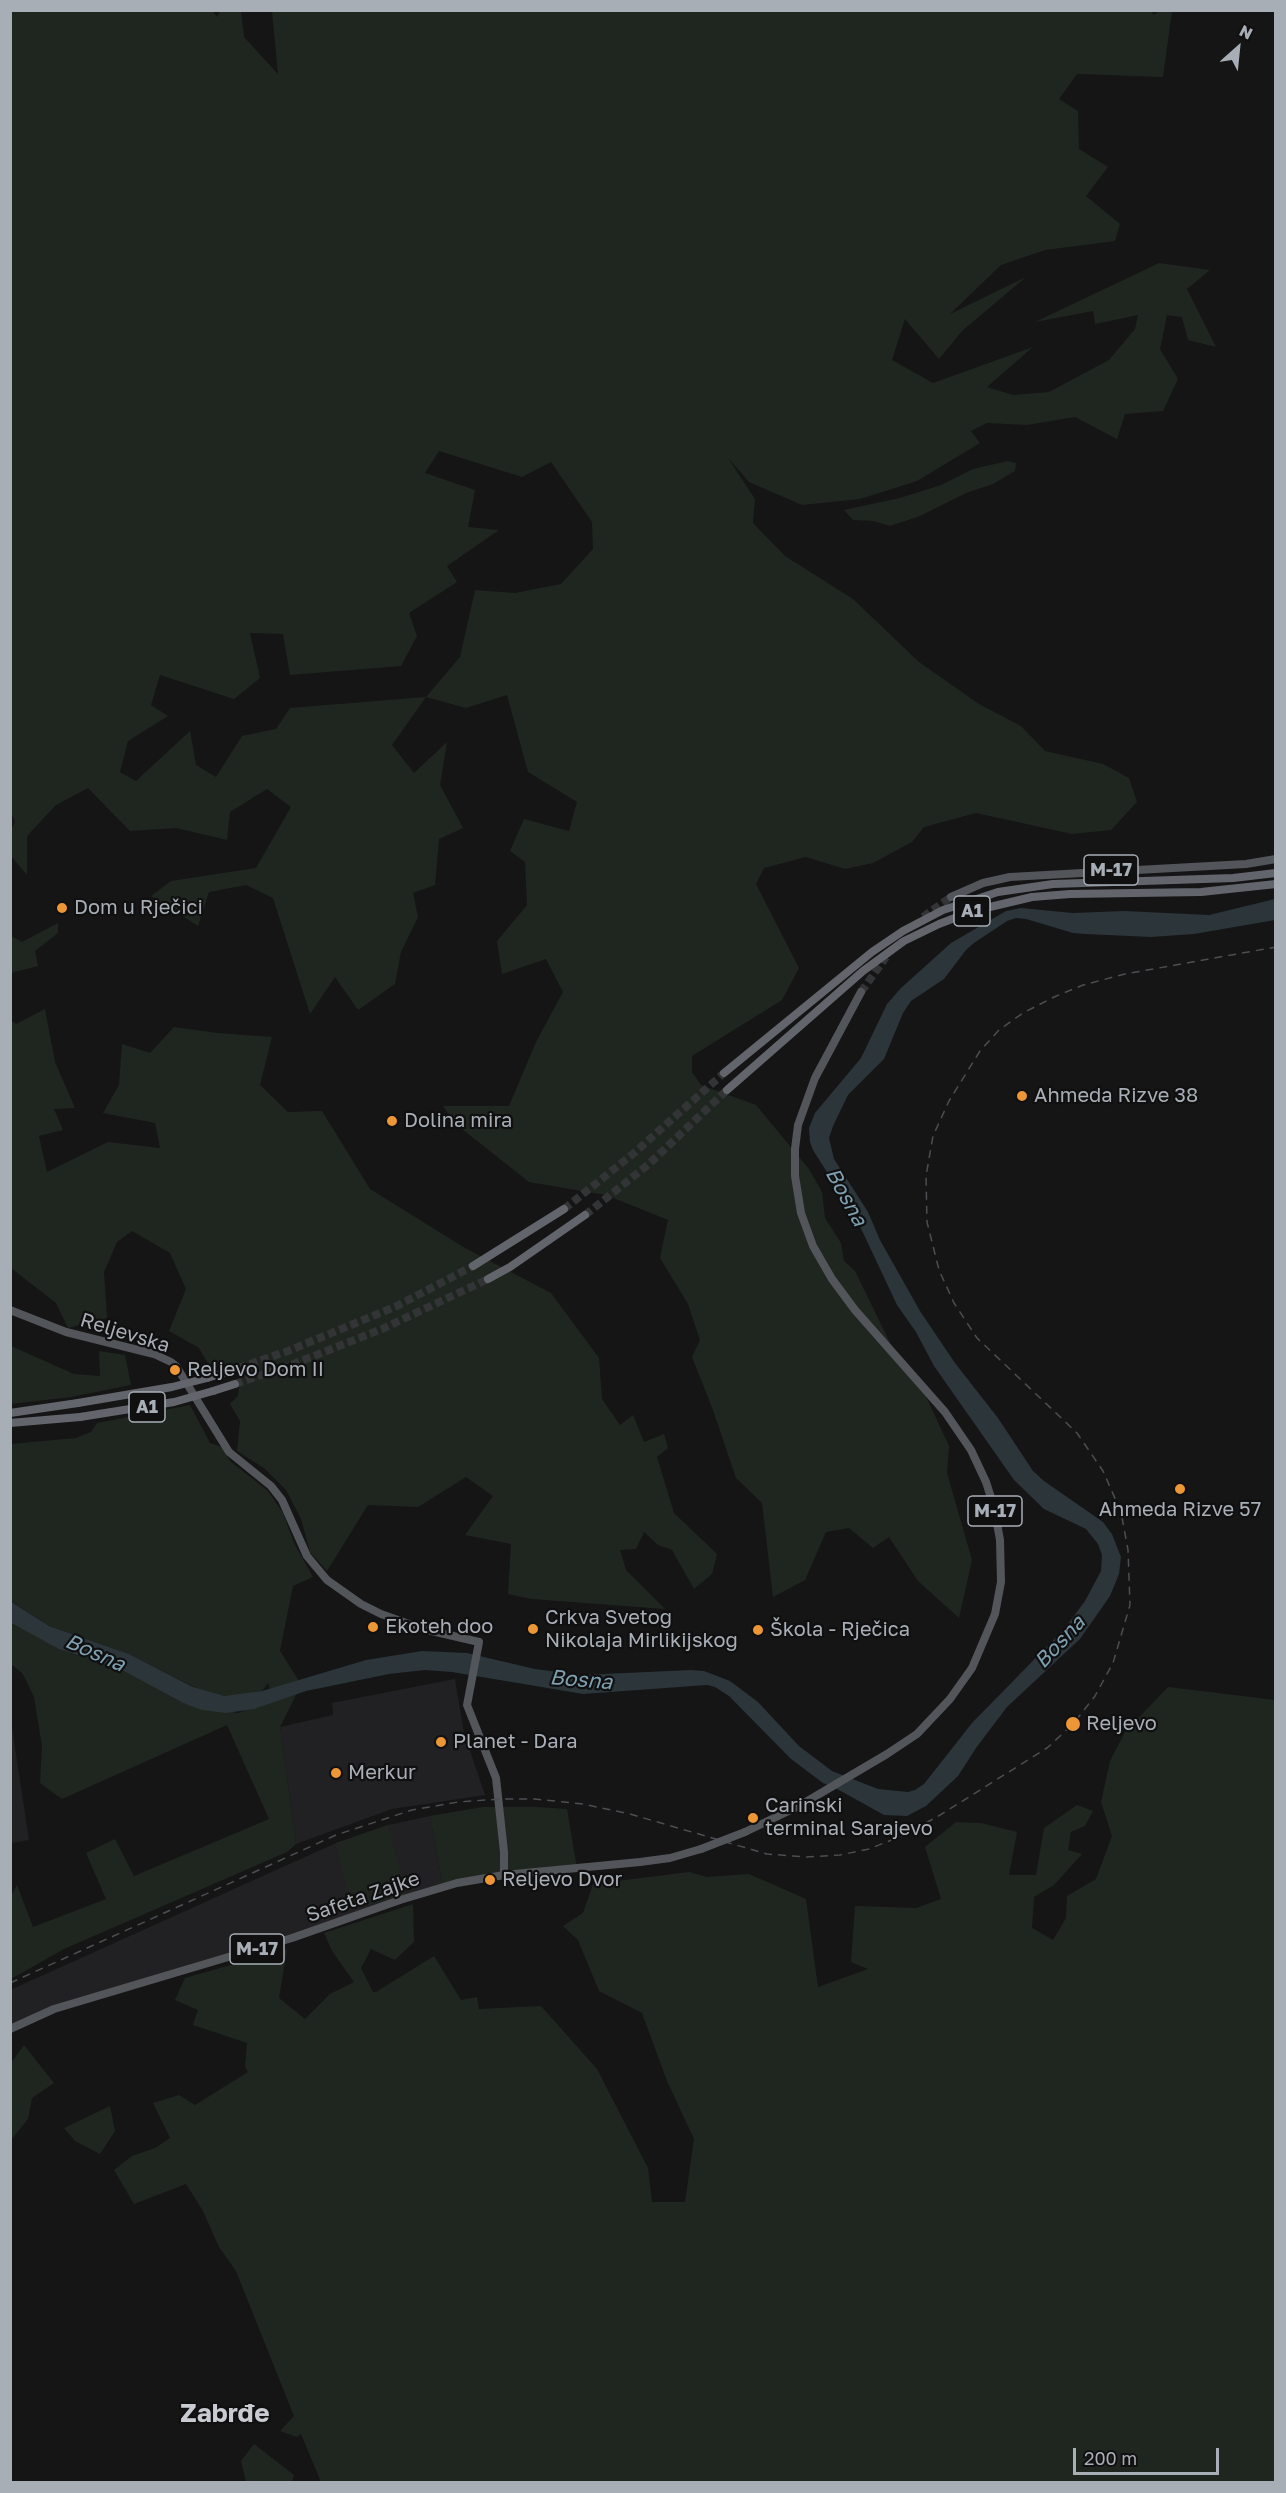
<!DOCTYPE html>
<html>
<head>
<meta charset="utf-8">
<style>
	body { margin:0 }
	#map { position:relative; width:1286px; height:2493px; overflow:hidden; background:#151516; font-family:"Golos Text",sans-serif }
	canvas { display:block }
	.frame { position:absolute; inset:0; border:12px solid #a7aeb6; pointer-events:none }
	.north { position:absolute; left:1208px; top:18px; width:60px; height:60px; -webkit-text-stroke:4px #101011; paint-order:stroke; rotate:27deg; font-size:16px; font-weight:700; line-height:24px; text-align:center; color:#a7aeb6 }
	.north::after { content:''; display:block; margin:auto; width:21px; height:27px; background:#a7aeb6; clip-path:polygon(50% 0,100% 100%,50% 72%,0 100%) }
	.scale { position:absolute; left:1073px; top:2448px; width:146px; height:27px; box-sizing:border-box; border:3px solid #a7aeb6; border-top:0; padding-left:8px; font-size:18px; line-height:21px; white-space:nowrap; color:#a7aeb6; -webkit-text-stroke:4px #101011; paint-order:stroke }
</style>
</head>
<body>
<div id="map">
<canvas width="1286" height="2493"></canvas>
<div class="frame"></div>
<div class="north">N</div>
<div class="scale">200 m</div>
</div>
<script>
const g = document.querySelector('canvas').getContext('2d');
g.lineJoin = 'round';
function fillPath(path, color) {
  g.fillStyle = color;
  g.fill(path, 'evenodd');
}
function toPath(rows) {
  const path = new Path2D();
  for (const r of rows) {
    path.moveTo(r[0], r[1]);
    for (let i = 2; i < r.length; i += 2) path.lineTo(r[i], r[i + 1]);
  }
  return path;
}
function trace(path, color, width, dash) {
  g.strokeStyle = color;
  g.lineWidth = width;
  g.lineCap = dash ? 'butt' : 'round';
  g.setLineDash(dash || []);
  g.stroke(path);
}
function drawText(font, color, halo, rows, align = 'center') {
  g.font = font + ' "Golos Text",sans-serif';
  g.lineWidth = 4.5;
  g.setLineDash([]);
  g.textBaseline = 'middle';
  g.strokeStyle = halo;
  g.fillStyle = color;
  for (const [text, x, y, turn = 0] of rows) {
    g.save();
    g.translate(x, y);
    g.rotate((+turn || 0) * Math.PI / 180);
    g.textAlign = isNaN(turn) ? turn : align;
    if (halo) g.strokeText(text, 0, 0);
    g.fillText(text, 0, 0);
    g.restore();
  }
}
const built = toPath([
	[455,1679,464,1733,485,1795,392,1809,296,1844,280,1727,333,1715,332,1703],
	[10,1714,29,1840,11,1843,10,1843],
	[430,1816,443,1887,72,2004,11,2029,10,1990,336,1843,388,1825]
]);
const green = toPath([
	[212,10,217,17,220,11,241,11,244,37,278,74,272,11,1152,10,1153,15,1160,11,1172,11,1163,77,1077,74,1059,99,1078,111,1079,149,1108,167,1086,196,1120,224,1115,241,1045,250,1001,265,950,314,1026,277,962,331,939,359,905,319,892,360,933,383,1033,347,987,387,1013,395,1049,392,1109,360,1135,329,1138,315,1095,324,1093,311,1035,322,1159,263,1210,270,1187,289,1216,347,1188,340,1182,317,1167,315,1160,349,1178,379,1163,411,1125,414,1117,439,1075,417,1027,425,987,423,971,431,980,443,917,481,860,499,802,505,749,482,728,458,755,499,753,523,785,556,853,599,919,662,979,704,1021,726,1045,751,1103,764,1129,778,1137,802,1111,830,1072,834,976,813,924,827,912,842,873,863,845,869,806,857,764,868,756,884,799,968,782,1000,692,1056,692,1072,701,1085,756,1105,809,1169,822,1192,825,1218,841,1243,844,1261,855,1271,897,1357,924,1392,949,1446,947,1473,972,1560,959,1618,918,1581,889,1537,873,1548,849,1528,826,1532,805,1580,773,1597,762,1503,736,1478,713,1410,692,1357,700,1340,688,1304,660,1258,668,1220,606,1195,529,1182,457,1125,443,1106,509,1106,536,1042,563,992,546,959,502,974,497,941,527,905,525,862,510,851,524,819,569,831,577,802,528,772,507,695,466,708,426,697,392,745,414,773,447,742,440,785,463,828,439,839,435,885,413,893,418,917,401,952,395,984,358,1010,335,977,310,1014,273,898,246,885,209,892,198,926,151,896,171,881,256,868,291,807,267,789,230,812,227,840,176,828,130,831,88,788,56,805,27,836,27,875,11,856,11,829,15,822,11,813,11,11],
	[439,451,522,477,551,462,592,522,593,549,561,584,515,593,475,590,460,657,426,697,290,708,276,729,242,736,216,777,196,765,190,731,136,781,120,772,128,741,168,716,151,705,160,675,234,699,260,678,250,633,283,634,290,675,401,666,417,636,409,613,457,582,447,566,499,530,468,527,475,490,425,473],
	[1008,461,1016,463,1015,471,993,484,966,493,920,516,890,526,873,521,853,520,844,510,900,498,941,485,973,469],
	[58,923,58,933,35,951,38,966,11,973,11,936,22,942],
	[45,1009,55,1062,75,1108,54,1109,63,1130,39,1136,47,1172,108,1142,160,1148,155,1123,103,1113,119,1085,122,1044,150,1053,174,1027,217,1033,272,1037,260,1085,288,1112,322,1111,370,1189,465,1248,551,1293,599,1358,602,1399,620,1425,633,1415,644,1442,664,1434,668,1448,657,1457,674,1513,717,1554,712,1574,694,1589,672,1550,658,1545,644,1532,636,1549,620,1550,626,1570,665,1609,532,1599,508,1594,511,1544,465,1535,493,1496,466,1477,418,1507,368,1505,327,1571,310,1552,301,1519,286,1490,264,1468,237,1451,240,1421,230,1404,238,1396,240,1377,231,1364,210,1367,199,1348,169,1331,186,1289,170,1253,132,1231,117,1242,104,1272,107,1318,68,1328,56,1303,11,1268,10,1020,16,1024],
	[11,1346,74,1374,100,1376,99,1351,125,1355,131,1385,71,1397,11,1404],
	[190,1405,210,1443,222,1447,230,1461,268,1491,283,1513,294,1543,313,1577,293,1586,280,1651,299,1681,270,1689,268,1683,262,1691,240,1695,224,1696,206,1693,129,1654,49,1626,11,1601,11,1444,76,1438,91,1432,97,1423],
	[10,1623,70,1653,120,1669,183,1703,238,1713,297,1693,280,1727,296,1844,287,1852,64,1949,11,1979,11,1896,17,1885,33,1927,106,1899,86,1853,115,1839,134,1876,269,1819,227,1725,62,1799,40,1783,42,1746,34,1697,23,1674,11,1664],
	[1168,1687,1275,1700,1275,2482,321,2482,301,2434,297,2437,280,2431,294,2416,236,2271,219,2247,203,2211,186,2184,134,2204,114,2170,132,2156,155,2148,170,2138,153,2103,179,2095,195,2105,248,2072,245,2067,247,2043,193,2025,198,2010,175,2000,185,1978,287,1949,279,1998,305,2019,330,1994,354,1982,332,1951,324,1933,413,1904,414,1942,395,1960,371,1949,361,1968,373,1992,376,1992,434,1956,461,2000,477,1997,479,2009,541,2006,597,2069,648,2168,652,2202,685,2202,694,2139,667,2081,642,2013,599,1991,578,1940,563,1926,583,1913,593,1884,689,1872,707,1877,749,1874,806,1899,818,1987,868,1969,851,1962,855,1906,916,1908,941,1899,925,1847,956,1822,981,1823,1017,1832,1009,1875,1036,1875,1044,1828,1077,1805,1093,1811,1085,1826,1071,1832,1068,1850,1082,1854,1054,1885,1034,1897,1032,1928,1053,1940,1066,1918,1067,1896,1096,1879,1112,1836,1101,1802,1110,1761,1125,1732],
	[483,1807,536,1807,567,1809,577,1868,443,1887,430,1816],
	[388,1825,406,1895,352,1909,336,1843],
	[24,2045,54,2083,32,2098,28,2119,11,2140,11,2063],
	[110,2106,115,2131,100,2154,75,2141,64,2128],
	[254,2444,294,2475,292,2482,246,2482,241,2461]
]);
const water = toPath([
	[1275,899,1275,920,1194,934,1151,937,1085,934,1073,933,1026,919,1016,918,1007,921,974,943,966,950,944,979,911,1001,903,1013,884,1059,848,1095,833,1126,829,1138,834,1159,868,1212,880,1240,920,1311,955,1363,998,1418,1033,1471,1044,1481,1103,1522,1112,1534,1121,1557,1119,1574,1110,1596,1080,1639,1007,1707,976,1748,958,1776,926,1806,907,1816,884,1815,839,1790,823,1783,791,1759,729,1696,715,1687,707,1685,583,1694,452,1672,425,1670,389,1674,306,1691,254,1709,226,1713,202,1710,183,1703,120,1669,59,1649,11,1623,10,1601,49,1626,129,1654,193,1687,224,1696,262,1691,366,1660,422,1651,467,1653,535,1669,581,1675,691,1670,704,1671,730,1681,758,1702,799,1746,832,1771,878,1789,908,1792,915,1790,924,1784,972,1723,1065,1628,1085,1601,1101,1571,1102,1555,1098,1544,1086,1529,1044,1509,1014,1480,934,1366,916,1332,897,1305,857,1220,813,1150,810,1142,809,1128,815,1113,861,1058,887,1004,901,988,951,943,1006,911,1021,908,1073,913,1124,911,1209,915]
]);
const majorTunnel = toPath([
	[923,917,951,897],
	[861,992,886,957]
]);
const highwayTunnel = toPath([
	[564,1209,634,1153,724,1073],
	[585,1215,649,1164,727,1090],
	[227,1372,288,1351,397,1306,473,1266],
	[235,1384,291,1365,382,1329,488,1279]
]);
const major = toPath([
	[951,897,983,883,1010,877,1246,864,1276,859],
	[10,1310,66,1332,154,1354,171,1362,176,1366,229,1452,271,1486,282,1500,307,1556,327,1580,361,1604,381,1614,423,1629,479,1642,467,1705,496,1778,504,1852,504,1875],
	[745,1832,799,1806,887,1754,917,1734,950,1699,972,1668,995,1614,1001,1582,1000,1540,994,1507,986,1482,971,1450,945,1412,855,1310,832,1279,813,1246,801,1213,795,1176,795,1149,798,1125,815,1078,861,992],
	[10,2029,54,2009,292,1938,400,1900,457,1883,504,1875,640,1862,670,1858,701,1849]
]);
const highway = toPath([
	[724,1073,872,952,903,931,943,910,998,892,1053,884,1233,878,1276,873],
	[727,1090,863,971,904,941,939,924,973,911,1032,897,1070,894,1201,892,1276,884],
	[473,1266,564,1209],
	[488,1279,510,1267,585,1215],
	[207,1378,227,1372],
	[213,1391,235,1384],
	[10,1413,78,1403],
	[10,1423,80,1417]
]);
const rail = toPath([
	[10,1983,336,1835,412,1810,458,1802,500,1799,535,1799,583,1804,630,1814,767,1854,807,1857,840,1855,869,1849,899,1837,937,1817,1047,1748,1073,1724,1095,1696,1113,1663,1130,1605,1128,1550,1121,1512,1103,1471,1077,1433,977,1338,954,1303,939,1270,927,1222,926,1176,933,1136,949,1101,980,1051,999,1030,1023,1013,1054,997,1083,985,1125,974,1276,947]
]);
const majorBridge = toPath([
	[701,1849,745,1832]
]);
const highwayBridge = toPath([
	[78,1403,172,1387,207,1378],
	[80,1417,174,1402,213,1391]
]);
const markers = [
	[62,908,6,"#ed9636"],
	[1022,1096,6,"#ed9636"],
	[392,1121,6,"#ed9636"],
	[175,1370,6,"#ed9636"],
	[1180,1489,6,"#ed9636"],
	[373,1627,6,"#ed9636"],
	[533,1629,6,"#ed9636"],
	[758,1630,6,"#ed9636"],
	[1073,1724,8,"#ed9636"],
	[441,1742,6,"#ed9636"],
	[336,1773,6,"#ed9636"],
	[753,1818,6,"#ed9636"],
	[490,1880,6,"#ed9636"]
];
const shields = [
	[1111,870,54],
	[972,911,36],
	[147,1407,36],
	[995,1511,54],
	[257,1949,54]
];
const shieldNames = [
	["M-17",1111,870],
	["A1",972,911],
	["A1",147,1407],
	["M-17",995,1511],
	["M-17",257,1949]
];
const poiNames = [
	["Dom u Rječici",74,908],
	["Ahmeda Rizve 38",1034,1096],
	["Dolina mira",404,1121],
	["Reljevo Dom II",187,1370],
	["Ahmeda Rizve 57",1180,1510,"center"],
	["Crkva Svetog",545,1618],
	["Nikolaja Mirlikijskog",545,1641],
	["Ekoteh doo",385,1627],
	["Škola - Rječica",770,1630],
	["Reljevo",1086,1724],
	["Planet - Dara",453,1742],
	["Merkur",348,1773],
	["Carinski",765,1806],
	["terminal Sarajevo",765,1829],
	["Reljevo Dvor",502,1880]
];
const streetNames = [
	["Reljevska",125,1333,17],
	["Safeta Zajke",363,1897,-19]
];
const waterNames = [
	["Bosna",846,1197,61],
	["Bosna",1060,1642,-47],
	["Bosna",95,1653,24],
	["Bosna",581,1680,5]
];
const districtNames = [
	["Zabrđe",225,2414]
];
fillPath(built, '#212123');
fillPath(green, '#1f261f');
fillPath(water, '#2b353a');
trace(majorTunnel, '#323436', 8, [8, 4]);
trace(highwayTunnel, '#323436', 8, [8, 4]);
trace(major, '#52555a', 8);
trace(highway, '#62666c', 8);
trace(rail, '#4b4e52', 1.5, [8, 6]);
trace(majorBridge, '#52555a', 8);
trace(highwayBridge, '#62666c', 8);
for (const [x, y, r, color] of markers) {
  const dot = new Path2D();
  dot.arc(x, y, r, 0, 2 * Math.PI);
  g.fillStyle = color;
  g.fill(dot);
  trace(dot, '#101011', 2);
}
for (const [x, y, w] of shields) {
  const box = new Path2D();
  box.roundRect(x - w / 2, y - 15, w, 30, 4.5);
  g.fillStyle = '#101011';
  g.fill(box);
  trace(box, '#a7aeb6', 1.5);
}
drawText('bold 18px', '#a7aeb6', null, shieldNames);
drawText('20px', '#a7aeb6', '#101011', poiNames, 'left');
drawText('20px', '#a7aeb6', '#101011', streetNames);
drawText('italic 21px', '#7ea0b1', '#101011', waterNames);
drawText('bold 26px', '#c8ccd2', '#101011', districtNames);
</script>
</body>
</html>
